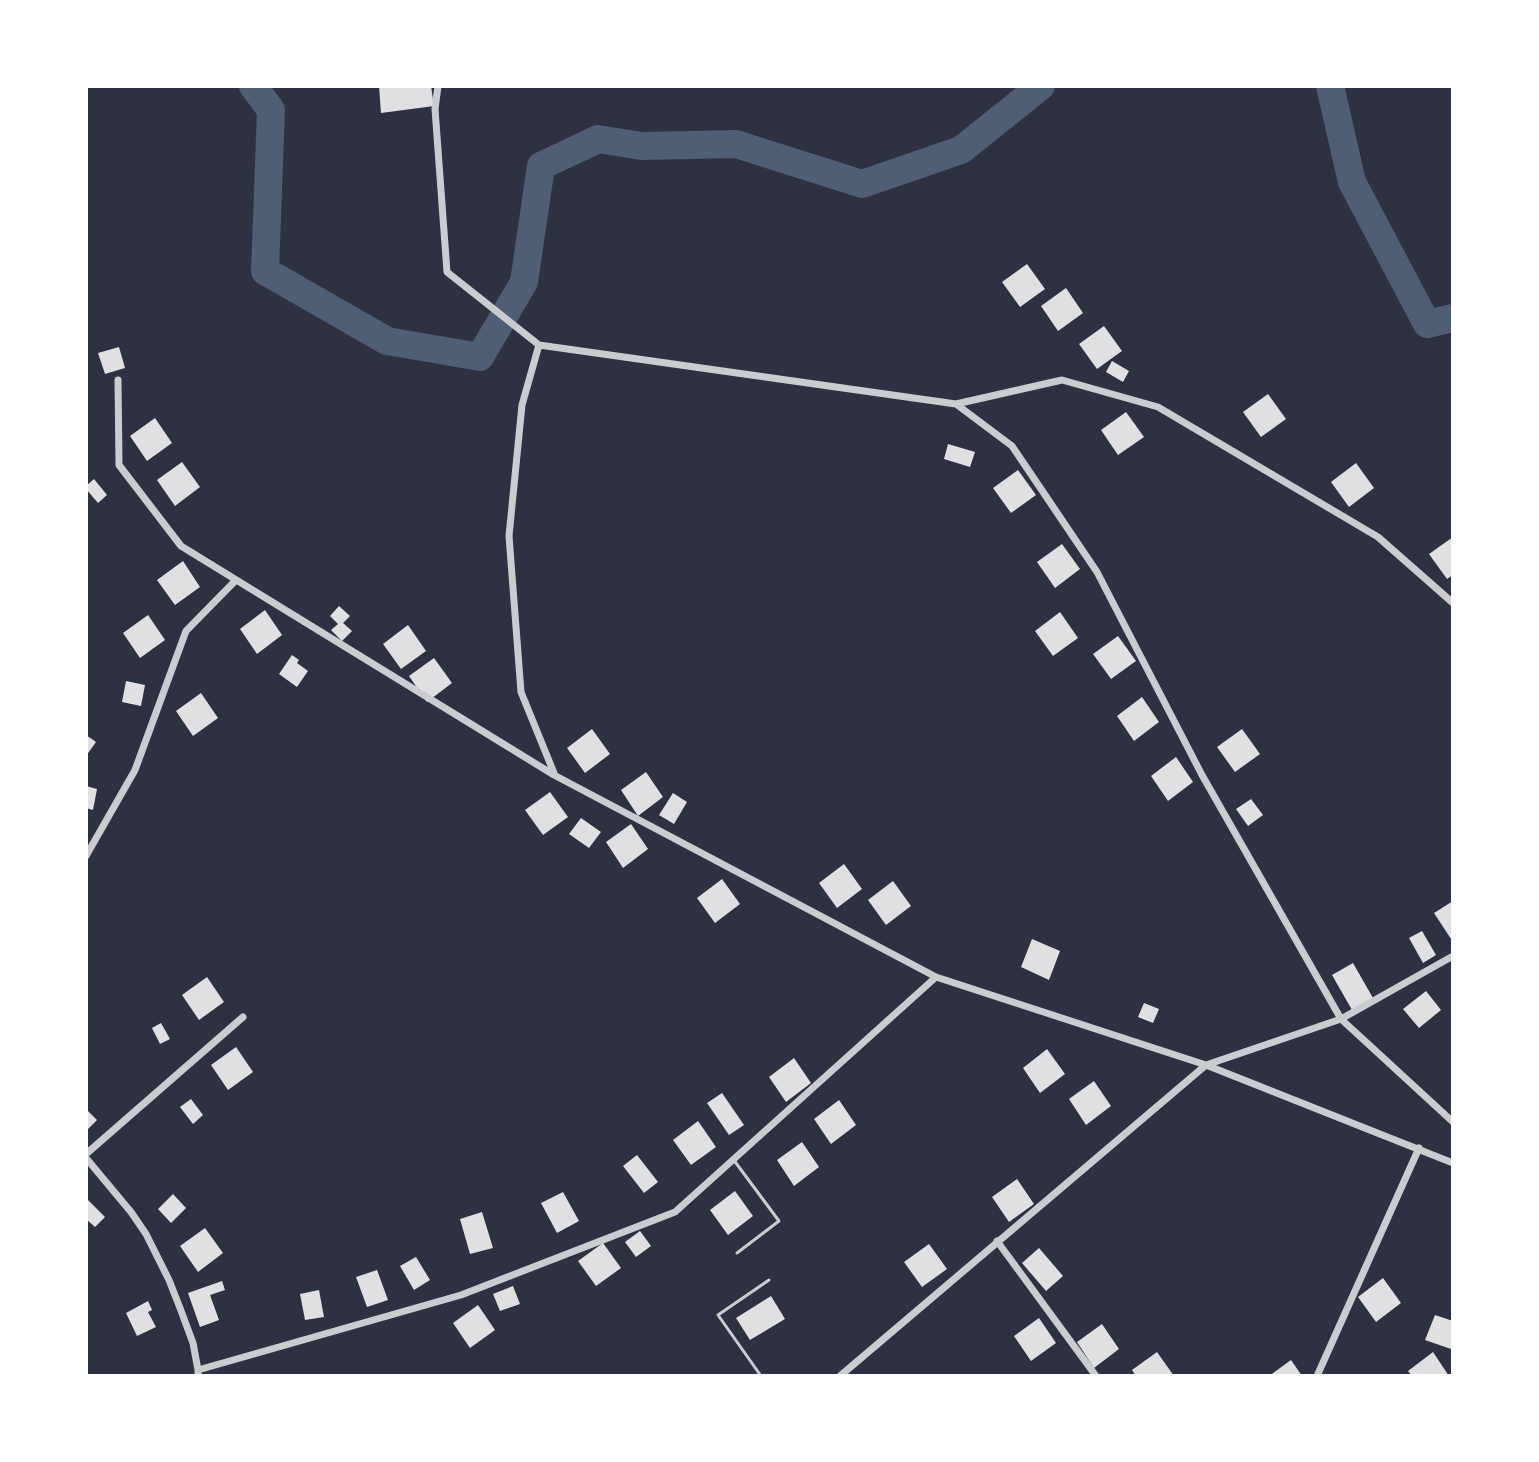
<!DOCTYPE html>
<html>
<head>
<meta charset="utf-8">
<style>
	body { margin:0 }
	#map { position:relative; width:1539px; height:1462px; overflow:hidden; background:#2d3142; font-family:"Open Sans",sans-serif }
	canvas { display:block }
	.frame { position:absolute; inset:0; border:88px solid #fff; pointer-events:none }
</style>
</head>
<body>
<div id="map">
<canvas width="1539" height="1462"></canvas>
<div class="frame"></div>
</div>
<script>
const g = document.querySelector('canvas').getContext('2d');
g.lineJoin = 'round';
function toPath(rows) {
  const path = new Path2D();
  for (const r of rows) {
    path.moveTo(r[0], r[1]);
    for (let i = 2; i < r.length; i += 2) path.lineTo(r[i], r[i + 1]);
  }
  return path;
}
function trace(path, color, width, dash) {
  g.strokeStyle = color;
  g.lineWidth = width;
  g.lineCap = dash ? 'butt' : 'round';
  g.setLineDash(dash || []);
  g.stroke(path);
}
function fillPath(path, color) {
  g.fillStyle = color;
  g.fill(path, 'evenodd');
}
const river = toPath([
	[253,86,271,110,265,271,387,341,480,357,524,282,541,166,598,139,642,146,736,144,862,184,961,150,1041,86],
	[1330,86,1352,182,1427,324,1453,318]
]);
const building = toPath([
	[379,86,431,86,434,106,381,113],
	[1027,264,1045,289,1020,307,1002,282],
	[1066,288,1083,313,1058,331,1041,306],
	[1104,326,1122,351,1097,369,1079,344],
	[119,347,125,368,105,374,98,353],
	[1112,361,1129,371,1123,382,1106,372],
	[1268,394,1286,419,1261,437,1243,412],
	[1126,412,1144,437,1118,455,1101,430],
	[155,418,172,443,147,461,130,436],
	[948,444,975,452,970,467,944,459],
	[182,462,200,487,175,506,157,480],
	[1356,463,1374,488,1349,507,1331,482],
	[1018,470,1036,495,1011,513,993,488],
	[94,479,107,495,98,503,86,489,86,486],
	[1453,537,1453,575,1447,579,1429,554],
	[1062,544,1080,569,1055,588,1037,562],
	[183,561,200,587,175,605,157,580],
	[339,606,350,616,343,623,352,631,342,641,331,630,338,624,330,616],
	[265,610,282,635,257,654,240,629],
	[1060,612,1078,638,1053,656,1035,631],
	[148,615,165,640,140,658,123,633],
	[408,625,426,651,401,669,383,644],
	[1118,636,1136,661,1111,679,1093,654],
	[292,655,299,660,297,663,308,671,297,687,279,674],
	[434,658,452,683,427,702,409,676],
	[126,681,145,685,141,706,122,702],
	[201,693,218,718,193,736,176,711],
	[1142,697,1159,722,1134,741,1117,716],
	[592,729,610,754,585,773,567,748],
	[1242,729,1260,754,1235,772,1217,747],
	[86,735,96,742,86,756],
	[1176,757,1193,782,1168,801,1151,776],
	[646,772,663,797,638,816,621,790],
	[86,786,97,789,93,810,86,808],
	[550,792,568,817,543,835,525,810],
	[673,793,687,802,674,824,659,815],
	[1251,799,1263,815,1248,826,1236,809],
	[581,818,601,832,589,848,569,834],
	[631,824,648,849,623,868,606,842],
	[844,864,862,889,837,908,819,883],
	[722,879,740,904,715,923,697,898],
	[893,881,911,906,886,925,868,900],
	[1453,901,1453,942,1434,913],
	[1422,931,1436,955,1423,963,1409,938],
	[1032,939,1060,951,1049,980,1021,967],
	[1353,963,1373,998,1352,1010,1332,975],
	[207,977,224,1002,199,1020,182,995],
	[1426,991,1441,1010,1419,1028,1403,1009],
	[1144,1003,1159,1009,1153,1023,1138,1017],
	[161,1023,170,1039,160,1044,152,1028],
	[236,1047,253,1072,228,1090,211,1065],
	[1047,1049,1065,1074,1040,1093,1023,1068],
	[794,1058,811,1083,786,1102,769,1077],
	[1094,1081,1111,1106,1086,1125,1069,1099],
	[722,1093,744,1125,729,1135,707,1103],
	[191,1099,203,1115,193,1124,180,1107],
	[839,1100,856,1125,831,1144,814,1119],
	[86,1109,97,1120,86,1131],
	[698,1121,716,1147,691,1165,673,1140],
	[802,1142,819,1167,794,1186,777,1160],
	[637,1155,658,1182,644,1193,623,1166],
	[1017,1179,1034,1204,1009,1222,992,1197],
	[735,1191,753,1216,728,1235,710,1210],
	[563,1192,579,1221,557,1233,541,1203],
	[173,1194,186,1208,171,1223,158,1209],
	[86,1198,105,1217,95,1227,86,1219],
	[482,1212,493,1248,470,1254,460,1219],
	[205,1228,223,1253,198,1272,180,1246],
	[640,1231,651,1246,636,1257,625,1242],
	[603,1243,621,1268,596,1286,578,1261],
	[929,1244,947,1269,922,1287,904,1262],
	[1039,1248,1063,1276,1046,1291,1022,1263],
	[416,1257,430,1280,414,1290,400,1266],
	[377,1270,388,1300,367,1307,356,1277],
	[1383,1278,1401,1303,1376,1322,1358,1297],
	[222,1281,225,1290,210,1295,219,1320,200,1327,188,1293],
	[513,1286,520,1304,500,1311,493,1294],
	[319,1290,324,1317,305,1320,300,1294],
	[771,1296,785,1319,750,1340,736,1318],
	[148,1301,152,1310,148,1312,156,1327,137,1336,126,1313],
	[478,1305,495,1330,470,1348,453,1323],
	[1435,1315,1453,1321,1453,1343,1451,1349,1425,1340],
	[1039,1318,1056,1343,1031,1361,1014,1336],
	[1102,1324,1119,1349,1094,1368,1077,1342],
	[1157,1352,1174,1376,1136,1376,1132,1370],
	[1433,1352,1449,1376,1412,1376,1408,1371],
	[1291,1360,1302,1376,1269,1376]
]);
const service = toPath([
	[733,1159,779,1221,737,1253],
	[761,1376,718,1315,769,1280]
]);
const minor = toPath([
	[438,86,435,109,447,272,539,345,522,405,509,536,521,692,554,773],
	[539,345,956,404,1012,446,1097,572,1202,775,1341,1019,1453,1122],
	[118,380,119,465,181,546,554,775,936,977,1206,1065,1453,1163],
	[956,404,1062,380,1158,407,1378,537,1453,603],
	[86,856,135,770,186,631,236,580],
	[86,1154,243,1017],
	[86,1158,131,1212,146,1234,169,1280,180,1308,193,1343,198,1370],
	[997,1241,1096,1376],
	[198,1376,198,1370,461,1295,675,1212,936,977],
	[840,1376,1206,1065,1341,1019,1453,956],
	[1317,1376,1419,1148]
]);
trace(river, '#4f5d75', 28);
fillPath(building, '#e0e0e3');
trace(service, '#caccd0', 3);
trace(minor, '#caccd0', 7);
</script>
</body>
</html>
